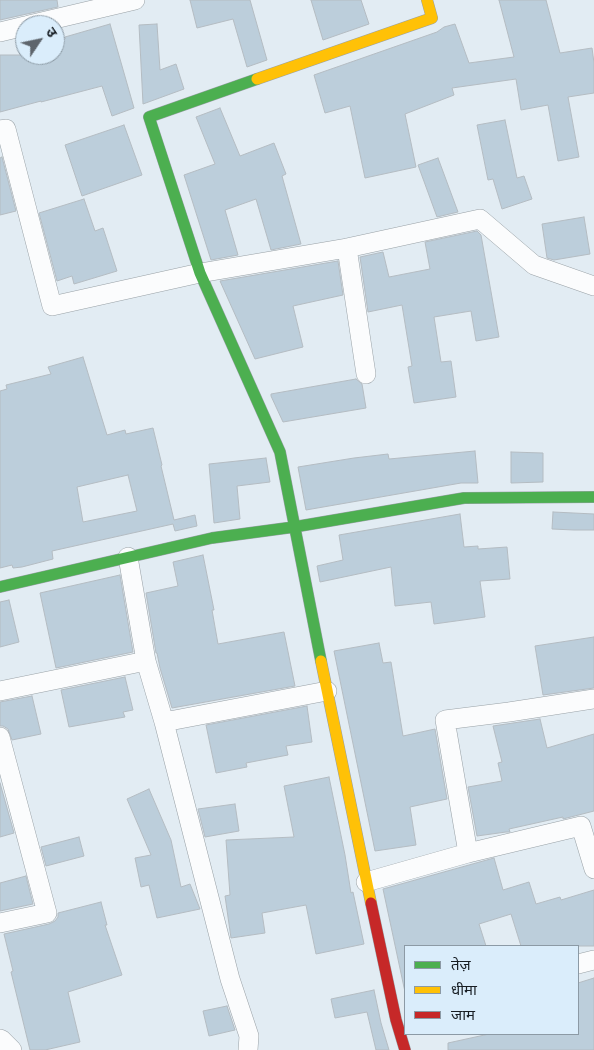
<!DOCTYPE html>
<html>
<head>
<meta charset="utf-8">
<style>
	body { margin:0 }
	#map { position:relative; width:594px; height:1050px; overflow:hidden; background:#e2ecf3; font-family:Manrope,"Noto Sans Devanagari",sans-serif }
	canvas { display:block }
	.legend { position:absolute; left:404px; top:945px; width:175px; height:90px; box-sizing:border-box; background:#daedfb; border:1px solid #8c9aa5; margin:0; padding:6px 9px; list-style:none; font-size:15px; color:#171d23 }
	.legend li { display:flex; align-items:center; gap:10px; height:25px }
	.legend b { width:25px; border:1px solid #8c9aa5 }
	.north { position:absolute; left:15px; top:15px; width:50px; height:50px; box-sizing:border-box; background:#daedfb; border:1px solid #8c9aa5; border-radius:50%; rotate:56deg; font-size:14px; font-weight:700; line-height:20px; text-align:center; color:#171d23 }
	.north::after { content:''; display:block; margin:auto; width:18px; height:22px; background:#5e656c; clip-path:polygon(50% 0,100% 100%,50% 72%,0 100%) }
</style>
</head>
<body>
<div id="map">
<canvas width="594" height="1050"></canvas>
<ul class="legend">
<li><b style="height:6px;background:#4caf50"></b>तेज़</li>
<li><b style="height:6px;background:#ffc107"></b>धीमा</li>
<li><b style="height:6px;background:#c62828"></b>जाम</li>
</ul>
<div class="north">उ</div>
</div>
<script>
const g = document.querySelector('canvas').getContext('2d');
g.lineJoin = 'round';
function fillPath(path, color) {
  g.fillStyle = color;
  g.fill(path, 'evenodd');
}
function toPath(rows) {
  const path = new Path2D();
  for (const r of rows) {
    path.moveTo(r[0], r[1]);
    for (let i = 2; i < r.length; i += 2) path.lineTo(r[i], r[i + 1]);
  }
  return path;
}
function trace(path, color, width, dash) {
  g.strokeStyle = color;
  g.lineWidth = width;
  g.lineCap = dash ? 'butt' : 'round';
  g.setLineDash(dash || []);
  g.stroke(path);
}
const building = toPath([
	[0,0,57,0,58,7,0,20,0,0],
	[190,0,250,0,267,60,247,67,233,19,197,28,190,0],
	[311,0,361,0,369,24,323,40,311,0],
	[499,0,546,0,560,53,592,48,594,63,594,93,568,97,579,157,558,161,548,105,521,110,516,79,452,88,454,95,405,114,416,167,365,178,350,106,325,113,314,75,437,32,444,27,455,24,469,63,514,57,499,0],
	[110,24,134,108,112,116,102,86,41,102,41,101,0,112,0,55,55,55,55,42,65,39,65,37,110,24],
	[157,24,160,70,176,64,184,89,143,104,139,25,157,24],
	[220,108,240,156,274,143,286,174,282,176,301,244,271,250,256,199,225,210,238,255,211,260,184,175,215,164,196,117,220,108],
	[505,120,517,178,524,176,532,199,502,209,493,179,488,180,477,125,505,120],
	[124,125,142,175,82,196,65,145,124,125],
	[2,157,16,211,0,215,0,158,2,157],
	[438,158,458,212,437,217,418,165,438,158],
	[84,199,95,231,103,228,117,271,74,284,72,276,57,281,39,213,84,199],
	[584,217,590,254,554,260,547,258,542,224,584,217],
	[477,231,481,235,499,337,476,341,471,311,434,317,441,362,451,361,456,397,414,403,408,367,412,366,402,305,368,312,360,257,383,252,389,277,430,269,425,242,477,231],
	[338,261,343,295,293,306,303,347,255,359,220,281,338,261],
	[83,357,107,435,125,430,126,434,153,428,162,465,161,466,174,520,195,515,197,526,175,531,173,524,52,551,53,559,22,567,13,568,12,565,0,568,0,391,7,389,6,385,51,374,48,367,83,357],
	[128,475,137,511,83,522,77,487,128,475],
	[356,379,362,384,366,408,283,422,271,396,271,394,356,379],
	[475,451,478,483,461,483,306,510,298,467,354,458,388,454,389,459,475,451],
	[511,452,543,453,543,482,511,483,511,452],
	[266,458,270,482,237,486,240,519,214,523,209,464,266,458],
	[553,512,594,514,594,530,574,530,552,529,553,512],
	[460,514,464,547,478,546,478,549,507,547,510,579,480,581,485,617,434,624,431,602,395,606,391,567,320,582,317,566,343,560,339,535,460,514],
	[203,555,214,610,212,610,218,644,284,632,295,686,172,708,160,668,157,653,156,653,146,593,178,586,173,562,203,555],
	[120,575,133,652,56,668,40,593,120,575],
	[9,600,19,642,0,647,0,602,9,600],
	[594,637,594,688,543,695,535,646,594,637],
	[379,643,383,663,391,662,403,736,435,729,447,799,410,807,416,845,375,851,334,651,379,643],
	[125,677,133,710,123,712,125,717,69,727,61,690,125,677],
	[32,696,41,734,12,740,8,729,3,726,0,726,0,702,32,696],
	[307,706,312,742,286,746,288,755,246,763,247,767,216,773,206,725,307,706],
	[540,719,547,748,594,734,594,811,563,819,563,817,509,829,510,832,506,832,477,836,468,787,502,781,498,763,502,762,493,726,540,719],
	[329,777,345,855,351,893,353,892,364,944,316,954,306,905,262,913,265,933,231,938,225,896,230,895,226,840,294,837,284,786,329,777],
	[0,783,14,833,0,837,0,783],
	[149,789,171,840,181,887,190,884,200,909,157,918,149,885,141,887,135,858,151,855,127,799,149,789],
	[235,804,239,831,205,837,198,809,235,804],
	[79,837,84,856,46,866,41,847,79,837],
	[494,858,503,890,529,882,536,904,560,897,561,900,594,890,594,946,521,946,511,914,479,924,486,946,405,946,405,992,383,889,494,858],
	[26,876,33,904,0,911,0,883,26,876],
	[101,902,107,925,105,925,122,975,68,992,80,1042,45,1050,30,1050,11,972,13,971,4,934,49,924,55,921,58,917,58,913,101,902],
	[594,978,594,1050,448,1050,448,1043,489,1034,578,1034,578,983,594,978],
	[374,990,381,1023,389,1050,376,1050,367,1012,335,1018,331,999,374,990],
	[227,1006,235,1030,209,1036,203,1011,227,1006]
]);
const street = toPath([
	[29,25,135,0],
	[0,32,25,26],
	[0,130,6,129,52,306,200,273,347,248,480,219,534,265,594,286],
	[347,248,366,374],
	[128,557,146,661],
	[0,691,146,661,164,722,327,691],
	[164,722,230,979,249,1036,248,1050],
	[0,737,47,913,0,923],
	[468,853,445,720,509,712,594,699],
	[366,882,468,853,581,826,594,869],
	[578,964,594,960],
	[0,1039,2,1040,12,1050]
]);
const fast = toPath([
	[257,79,149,117,200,273,280,452,321,661],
	[0,587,212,538,294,527,464,498,594,497]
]);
const slow = toPath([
	[257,79,432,18,427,0],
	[321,661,371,903]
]);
const jam = toPath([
	[371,903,396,1020,405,1050]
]);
fillPath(building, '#bccedb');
trace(building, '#b4bcc2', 1);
trace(street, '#99a1a6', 20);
trace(fast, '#99a1a6', 12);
trace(slow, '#99a1a6', 12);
trace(jam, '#99a1a6', 12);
trace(street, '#fbfcfd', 19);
trace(fast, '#4caf50', 11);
trace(slow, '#ffc107', 11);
trace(jam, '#c62828', 11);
</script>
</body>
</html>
